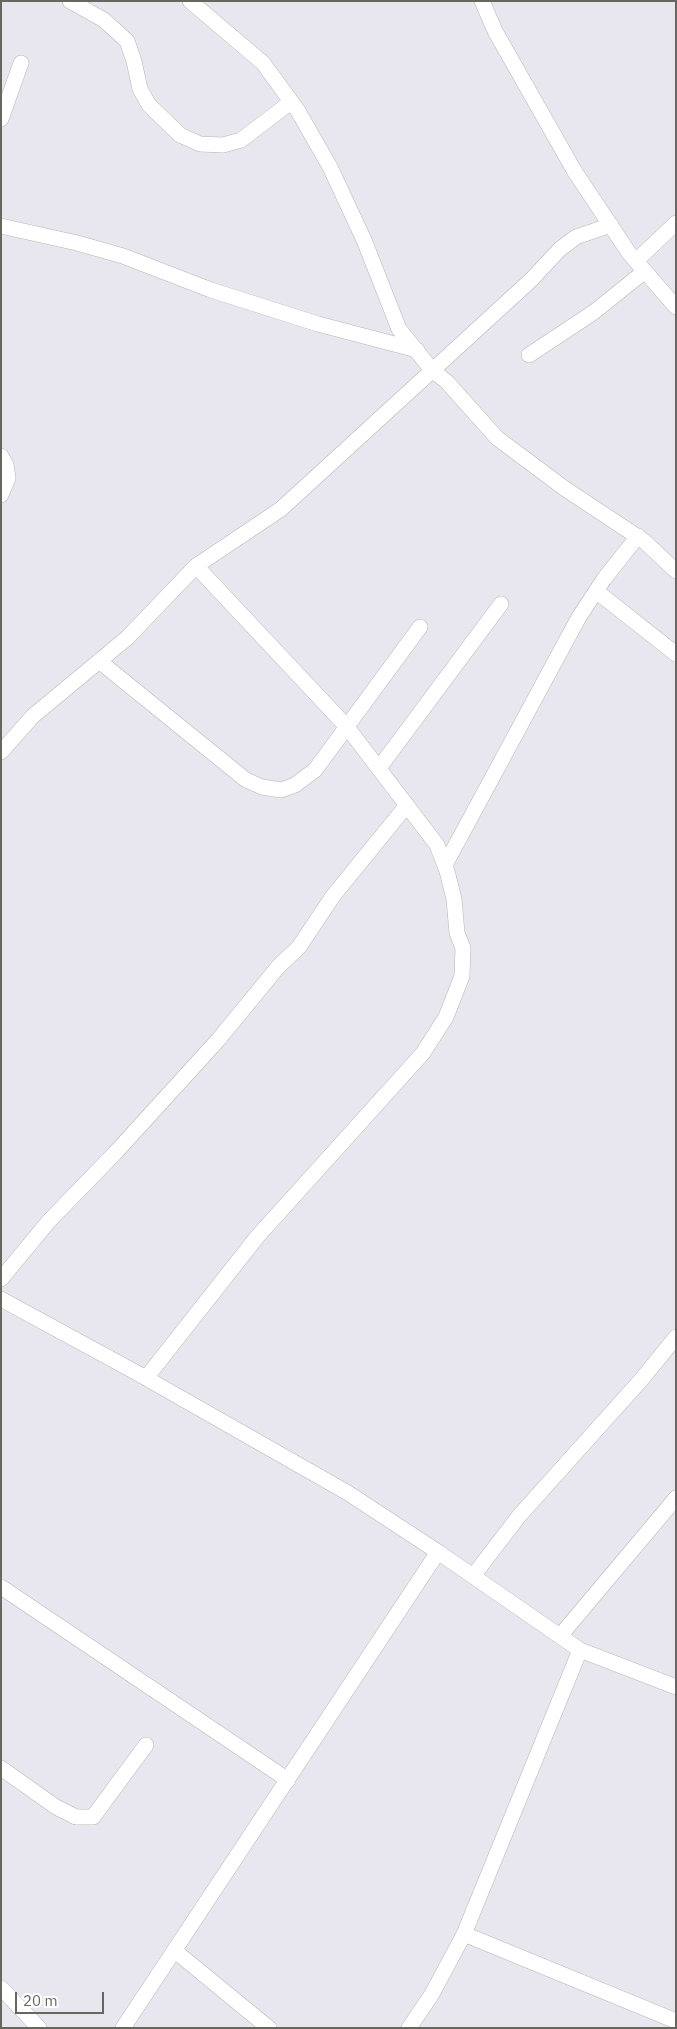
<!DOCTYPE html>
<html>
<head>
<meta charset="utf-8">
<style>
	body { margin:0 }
	#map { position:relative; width:677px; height:2029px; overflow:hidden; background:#e8e7f0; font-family:"IBM Plex Sans",sans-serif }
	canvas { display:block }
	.frame { position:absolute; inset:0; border:2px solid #67665f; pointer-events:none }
	.scale { position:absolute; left:15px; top:1992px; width:89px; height:22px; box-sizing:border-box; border:2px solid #67665f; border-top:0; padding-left:6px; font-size:15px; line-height:18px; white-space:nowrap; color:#67665f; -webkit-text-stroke:4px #fff; paint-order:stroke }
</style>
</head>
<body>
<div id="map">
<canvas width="677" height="2029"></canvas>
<div class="frame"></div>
<div class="scale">20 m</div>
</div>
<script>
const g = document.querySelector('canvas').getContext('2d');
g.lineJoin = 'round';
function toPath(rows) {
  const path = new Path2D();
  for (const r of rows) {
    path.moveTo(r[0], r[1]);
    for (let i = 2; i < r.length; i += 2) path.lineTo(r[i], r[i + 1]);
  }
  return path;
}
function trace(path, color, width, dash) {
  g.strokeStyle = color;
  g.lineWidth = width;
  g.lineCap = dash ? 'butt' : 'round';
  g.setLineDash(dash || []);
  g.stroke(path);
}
const street = toPath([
	[70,1,104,20,127,41,134,61,140,89,149,105,180,135,200,144,223,145,241,140,291,102],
	[190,1,263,63,298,111,330,167,364,240,399,329,432,370,447,382,497,438,564,488,644,541,676,571],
	[482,1,495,31,575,172,629,253,676,307],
	[1,119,21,63],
	[1,226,77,243,123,256,211,290,318,324,417,350],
	[636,261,676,223],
	[529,355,594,312,645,271],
	[1,456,6,465,8,478,1,495],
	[596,591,676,654],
	[99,661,246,780,262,787,281,790,295,785,315,770,420,627],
	[1,752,33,716,127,638,196,566,281,509,531,280,560,249,576,237,611,225],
	[379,768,501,604],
	[445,865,579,617,604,579,638,536],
	[1,1279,49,1221,116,1152,218,1040,278,967,299,947,333,896,407,805],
	[1,1299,137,1373,348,1493,438,1552,580,1650,676,1687],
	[146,1378,257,1237,423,1053,446,1017,462,976,463,948,457,933,454,899,447,871,437,845,347,727,196,566],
	[473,1576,519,1516,641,1380,676,1337],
	[1,1587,288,1780],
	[560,1636,676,1498],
	[1,1768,56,1807,76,1817,93,1817,146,1745],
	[464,1934,676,2021],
	[175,1951,269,2028],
	[1,1988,39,2028],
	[123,2028,438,1552],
	[409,2028,432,1994,464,1934,580,1650]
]);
trace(street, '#b6b6b0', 16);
trace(street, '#fff', 15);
</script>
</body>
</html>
